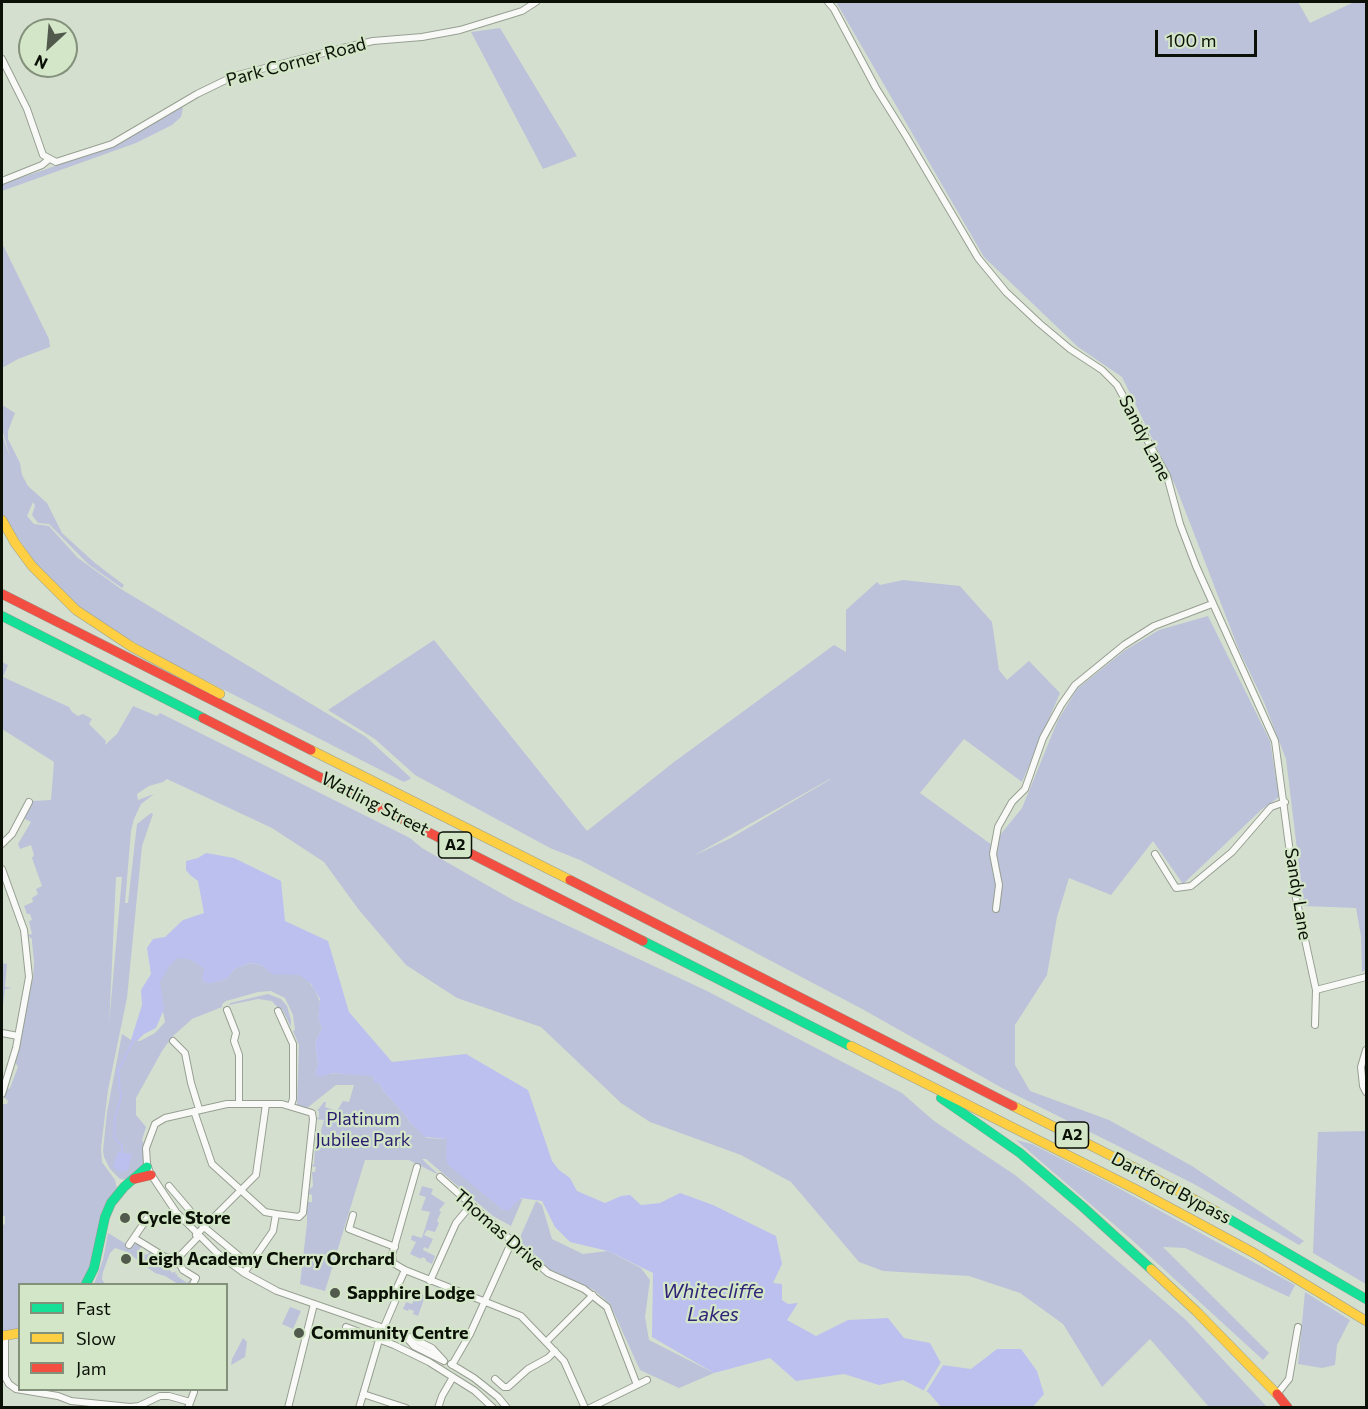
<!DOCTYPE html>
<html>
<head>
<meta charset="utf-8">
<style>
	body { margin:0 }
	#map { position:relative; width:1368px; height:1409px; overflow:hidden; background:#d5dfcf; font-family:Commissioner,sans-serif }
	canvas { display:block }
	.frame { position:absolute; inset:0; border:3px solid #0b1107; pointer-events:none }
	.legend { position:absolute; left:18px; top:1283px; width:210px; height:108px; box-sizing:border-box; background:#d3e6c8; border:2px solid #83917b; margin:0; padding:8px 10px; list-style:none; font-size:18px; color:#0b1107 }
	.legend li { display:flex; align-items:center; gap:12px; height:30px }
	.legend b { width:30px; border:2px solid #83917b }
	.north { position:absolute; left:18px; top:18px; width:60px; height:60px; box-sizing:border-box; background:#d3e6c8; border:2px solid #83917b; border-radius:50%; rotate:206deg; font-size:16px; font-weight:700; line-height:24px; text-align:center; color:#0b1107 }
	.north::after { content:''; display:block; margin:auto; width:21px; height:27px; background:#52594d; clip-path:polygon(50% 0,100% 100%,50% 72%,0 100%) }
	.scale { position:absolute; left:1155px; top:30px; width:102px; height:27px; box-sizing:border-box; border:3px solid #0b1107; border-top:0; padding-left:8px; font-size:18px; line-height:21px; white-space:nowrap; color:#0b1107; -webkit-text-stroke:4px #d3e6c8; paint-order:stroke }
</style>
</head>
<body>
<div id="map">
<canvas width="1368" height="1409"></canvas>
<div class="frame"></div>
<ul class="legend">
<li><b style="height:8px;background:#16e098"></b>Fast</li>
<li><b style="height:8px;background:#ffcf43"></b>Slow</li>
<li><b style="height:8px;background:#f24e42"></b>Jam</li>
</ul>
<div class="north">N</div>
<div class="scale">100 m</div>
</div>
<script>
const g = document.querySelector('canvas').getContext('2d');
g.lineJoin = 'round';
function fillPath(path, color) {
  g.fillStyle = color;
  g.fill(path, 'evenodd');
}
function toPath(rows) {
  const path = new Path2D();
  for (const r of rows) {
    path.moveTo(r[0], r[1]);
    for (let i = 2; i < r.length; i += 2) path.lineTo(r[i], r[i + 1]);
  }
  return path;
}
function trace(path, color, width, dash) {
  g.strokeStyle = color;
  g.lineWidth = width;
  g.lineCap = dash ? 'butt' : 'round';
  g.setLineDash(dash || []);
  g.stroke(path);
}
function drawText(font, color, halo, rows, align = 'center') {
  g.font = font + ' Commissioner,sans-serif';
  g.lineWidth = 4.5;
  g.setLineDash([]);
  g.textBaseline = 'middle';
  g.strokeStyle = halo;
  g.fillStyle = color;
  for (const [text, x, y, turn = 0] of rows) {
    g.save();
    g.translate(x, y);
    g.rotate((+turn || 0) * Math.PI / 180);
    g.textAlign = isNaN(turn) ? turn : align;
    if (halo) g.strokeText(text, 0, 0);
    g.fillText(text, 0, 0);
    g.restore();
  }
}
const green = toPath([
	[836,2,1298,2,1310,23,1354,2,1366,2,1366,970,1362,972,1361,936,1356,908,1304,906,1286,759,1264,702,1239,650,1176,487,1122,377,1078,347,984,257],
	[500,28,577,156,543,169,471,32],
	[180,107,183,108,181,117,172,125,136,143,2,191,2,184,103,150,129,138],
	[2,243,49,339,50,347,18,359,2,368],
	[2,405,15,413,8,431,8,439,20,463,22,475,28,486,47,503,62,533,95,563,124,585,122,588,88,564,49,524,38,523,32,515,35,506,33,502,27,516,34,524,49,526,78,558,121,589,366,737,411,778,410,779,404,782,162,658,89,616,43,575,2,514,2,434,11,460,2,429],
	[903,580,960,586,992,622,999,670,1007,680,1029,661,1060,693,1022,782,964,739,920,793,992,845,1022,808,1058,720,1077,689,1124,651,1159,630,1208,616,1270,741,1279,797,1261,810,1183,884,1153,841,1111,895,1069,878,1057,917,1047,975,1015,1025,1015,1065,1030,1091,1109,1120,1192,1166,1304,1241,1299,1245,1194,1184,1002,1088,864,1010,580,860,550,848,415,775,375,739,328,710,434,640,587,831,674,762,834,645,846,652,846,610,877,582,880,585],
	[831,779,731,838,693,856,830,779],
	[2,662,8,665,3,677,69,707,72,712,78,716,83,714,92,719,89,724,106,741,105,745,117,734,133,706,157,716,160,713,410,838,422,848,513,900,707,991,902,1093,934,1121,1015,1175,1077,1226,1186,1320,1267,1407,1209,1407,1150,1339,1102,1387,1063,1324,1020,1293,969,1276,883,1271,859,1262,791,1182,741,1155,650,1122,621,1103,541,1027,457,998,406,965,359,910,324,862,272,828,167,779,163,782,149,786,137,794,138,800,154,794,141,804,134,819,131,831,125,903,128,903,137,824,151,813,153,814,142,846,127,998,108,1090,101,1148,102,1162,115,1180,117,1188,107,1202,92,1262,82,1284,20,1284,19,1330,2,1333,2,1227,5,1223,5,1216,2,1216,2,1104,7,1104,8,1101,4,1097,6,1090,10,1088,18,1067,15,1062,21,1040,30,982,33,980,34,961,32,942,32,939,27,935,32,934,29,921,32,920,30,914,27,914,24,906,33,902,32,898,38,894,36,889,42,886,32,858,34,855,31,845,20,849,18,844,31,822,23,818,32,801,51,800,54,762,2,729],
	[116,877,122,877,109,1024,110,1006],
	[239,936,205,971,202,980,205,983,213,983,227,979,235,969,250,963,261,965,274,974,297,974,306,979,315,990,320,1002,318,1017,322,1028,315,1042,318,1065,315,1073,364,1074,373,1076,374,1082,379,1083,385,1093,408,1118,409,1122,427,1138,447,1139,447,1162,502,1209,508,1210,516,1201,523,1198,511,1226,493,1216,426,1159,422,1159,439,1175,409,1160,365,1160,325,1291,300,1284,307,1223,307,1202,312,1202,312,1195,309,1194,309,1190,313,1186,312,1172,315,1172,316,1167,311,1166,314,1164,316,1134,320,1134,324,1120,316,1119,319,1117,319,1111,317,1111,324,1102,326,1102,325,1107,337,1111,343,1101,349,1102,354,1085,336,1085,307,1108,297,1105,299,1045,293,1031,295,1030,293,1015,285,998,271,991,258,992,226,1001,222,1004,222,1007,192,1019,172,1037,162,1051,136,1098,136,1115,146,1127,142,1140,144,1144,143,1164,140,1169,126,1180,120,1179,110,1169,104,1157,103,1151,107,1112,122,1034,131,1040,140,1041,155,1033,165,1022,151,949],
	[2,963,7,964,5,987,12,988,5,989,2,1014],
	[268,994,281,999,287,1006,291,1020,291,1027,282,1009,279,1009,272,1001,258,999,229,1005,230,1003],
	[1366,1131,1366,1284,1313,1253,1318,1132],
	[1016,1140,1032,1144,1113,1185,1295,1285,1289,1297,1185,1248,1163,1247,1269,1353,1263,1360,1132,1240],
	[422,1186,433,1189,431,1194,445,1203,439,1210,441,1212,437,1221,439,1223,435,1232,427,1230,424,1235,433,1239,428,1249,424,1247,423,1250,435,1256,432,1264,426,1261,426,1259,422,1257,421,1259,410,1254,416,1242,411,1240,412,1235,422,1238,430,1212,421,1210,426,1197,419,1195],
	[536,1201,542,1205,552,1239,583,1254,608,1251,641,1268,650,1280,645,1317,649,1340,714,1373,679,1388,640,1370,610,1304,594,1290,551,1270,548,1271,545,1267,545,1264,525,1246,520,1245,521,1235],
	[108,1233,131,1247,135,1244,140,1244,142,1246,139,1250,147,1255,150,1251,152,1257,158,1261,173,1265,174,1267,169,1269,172,1273,177,1271,175,1273,176,1275,178,1273,177,1276,187,1283,191,1279,188,1284,178,1284,165,1276,155,1273,127,1252,115,1248,110,1253,103,1272,102,1279,105,1284,94,1284,103,1260],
	[1305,1292,1350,1320,1337,1345,1335,1365,1322,1368,1298,1364],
	[420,1293,425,1296,418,1316,413,1314,414,1311,409,1309,408,1311,403,1309,406,1302,412,1304,416,1295,419,1296],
	[290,1307,301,1311,293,1329,282,1324],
	[243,1338,247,1342,245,1357,231,1365,232,1359]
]);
const water = toPath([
	[206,853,234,858,281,881,285,921,328,941,349,1012,392,1062,466,1054,528,1090,552,1161,559,1170,570,1178,577,1191,605,1203,621,1196,630,1195,641,1205,660,1203,680,1193,713,1205,776,1236,782,1264,773,1283,782,1284,782,1300,788,1304,798,1303,787,1320,816,1336,848,1320,888,1318,904,1338,930,1343,942,1365,971,1369,997,1349,1021,1349,1037,1371,1044,1394,1033,1407,941,1407,929,1393,903,1380,879,1385,844,1374,796,1381,770,1358,714,1373,652,1337,653,1273,608,1251,570,1242,555,1227,542,1201,521,1198,508,1211,502,1209,448,1165,446,1159,447,1139,425,1137,409,1122,408,1118,385,1093,379,1083,374,1083,373,1076,332,1073,320,1077,318,1076,315,1073,318,1065,315,1042,322,1028,318,1018,320,999,311,984,299,975,272,974,261,965,250,963,235,969,227,979,213,983,205,983,202,980,204,968,189,959,178,958,170,965,160,982,164,1009,156,1028,144,1034,137,1041,131,1040,142,1005,141,990,151,974,147,948,153,939,165,937,183,920,204,913,198,881,190,875,186,870,186,861,198,858],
	[118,1152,132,1154,128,1170,123,1172,117,1171,113,1166]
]);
const pier = toPath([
	[943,1359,945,1362,925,1394,922,1393]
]);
const stream = toPath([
	[122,1154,122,1146,114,1137,115,1118,121,1097,118,1071,133,1041]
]);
const street = toPath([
	[828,2,834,9,876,88,906,136,978,258,1006,292,1039,323,1070,349,1102,370,1117,385,1167,476,1180,524,1196,566,1275,741,1296,898,1316,990,1315,1025],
	[2,59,27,109,43,155,56,162,112,144,197,94,234,76,343,48,373,41,422,37,460,30,522,11,536,2],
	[2,181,42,165,48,160],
	[2,844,12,834,29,802],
	[1155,854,1176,888,1191,886,1232,852,1271,807,1285,802],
	[2,869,24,930,29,977,16,1048,2,1094],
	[996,909,999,885,993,854,998,827,1012,802,1025,789,1043,738,1061,705,1075,685,1124,645,1154,626,1212,604],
	[1316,990,1366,977],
	[227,1010,236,1033,234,1041,239,1055,239,1104],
	[278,1011,293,1044,293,1099,291,1105],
	[2,1033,18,1036],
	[173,1041,185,1053,191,1083,199,1109],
	[1366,1050,1361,1067,1363,1086,1366,1092],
	[194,1111,212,1164,265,1212,276,1214,273,1231,244,1273],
	[440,1177,548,1273,584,1289,607,1307,637,1385],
	[169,1186,204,1227,239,1256],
	[276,1214,299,1217,303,1213,313,1119,312,1113,282,1104,227,1104,165,1118,155,1124,146,1148,147,1164,150,1173,176,1212,217,1253,244,1273,277,1291,410,1337,432,1348,444,1361],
	[353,1215,349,1229,395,1247],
	[196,1235,256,1175,266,1104],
	[134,1238,165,1257,177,1259,183,1270,196,1278,193,1284],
	[129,1245,148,1217],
	[177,1259,198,1237],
	[405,1270,521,1316,564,1361,585,1408],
	[430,1281,456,1223,471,1205],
	[346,1327,394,1345,429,1362,475,1391,493,1408],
	[384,1327,396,1299,395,1292,405,1270,393,1263,392,1255,417,1167],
	[5,1336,5,1377,9,1384,16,1389,58,1396,71,1401,130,1407,139,1406,160,1396,169,1396,190,1402],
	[406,1337,414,1346,442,1360],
	[546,1342,593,1295],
	[451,1364,474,1378,498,1397,507,1408],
	[452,1365,470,1334,512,1241],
	[495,1379,504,1387,508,1387,528,1369,548,1358,555,1351],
	[363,1394,406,1408],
	[1277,1394,1289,1379,1298,1327],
	[188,1408,194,1392],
	[288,1408,314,1304],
	[359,1408,379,1340],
	[438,1408,442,1396,453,1377],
	[590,1408,647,1380]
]);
const fast = toPath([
	[2,616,203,718],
	[643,941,848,1045],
	[941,1098,1020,1153,1083,1207,1151,1269],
	[1217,1212,1366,1299],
	[86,1284,94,1268,105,1217,111,1203,124,1187,147,1167]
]);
const slow = toPath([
	[2,520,15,543,32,566,76,610,132,647,220,694],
	[311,750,570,880],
	[851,1046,1137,1190,1254,1253,1366,1321],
	[1013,1106,1153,1177,1217,1212],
	[1151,1269,1196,1311,1277,1394],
	[2,1336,20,1333]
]);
const jam = toPath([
	[2,594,311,750],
	[203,718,643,941],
	[570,880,1013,1106],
	[134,1179,151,1175],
	[1277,1394,1288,1408]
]);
const markers = [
	[125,1218,6,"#52594d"],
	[126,1259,6,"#52594d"],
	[335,1293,6,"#52594d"],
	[299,1333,6,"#52594d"]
];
const shields = [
	[455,845,33],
	[1072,1135,33]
];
const shieldNames = [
	["A2",455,845],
	["A2",1072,1135]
];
const streetNames = [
	["Park Corner Road",296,62,-15],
	["Sandy Lane",1145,438,63],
	["Watling Street",375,804,27],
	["Sandy Lane",1298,894,81],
	["Dartford Bypass",1171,1188,28],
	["Thomas Drive",499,1230,41]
];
const parkNames = [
	["Platinum",363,1119],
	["Jubilee Park",363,1140]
];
const poiNames = [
	["Cycle Store",137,1218],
	["Leigh Academy Cherry Orchard",138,1259],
	["Sapphire Lodge",347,1293],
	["Community Centre",311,1333]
];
const waterNames = [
	["Whitecliffe",713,1291],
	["Lakes",713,1314]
];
fillPath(green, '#bcc2d9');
fillPath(water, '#bbc0ef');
fillPath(pier, '#d5dfcf');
trace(stream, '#bbc0ef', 2);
trace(street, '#979f92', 8);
trace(fast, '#979f92', 10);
trace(slow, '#979f92', 10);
trace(jam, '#979f92', 10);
trace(street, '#f9faf8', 6);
trace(fast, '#16e098', 9);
trace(slow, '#ffcf43', 9);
trace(jam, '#f24e42', 9);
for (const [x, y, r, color] of markers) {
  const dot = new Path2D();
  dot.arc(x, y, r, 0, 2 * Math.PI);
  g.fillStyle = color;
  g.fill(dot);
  trace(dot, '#d3e6c8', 2);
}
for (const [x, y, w] of shields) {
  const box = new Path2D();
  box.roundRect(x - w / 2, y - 13, w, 26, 4.5);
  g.fillStyle = '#d3e6c8';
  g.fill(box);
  trace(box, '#0b1107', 1.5);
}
drawText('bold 16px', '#0b1107', null, shieldNames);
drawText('18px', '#0b1107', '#d3e6c8', streetNames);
drawText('18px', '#291b6e', '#d3e6c8', parkNames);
drawText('bold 18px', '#0b1107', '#d3e6c8', poiNames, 'left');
drawText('italic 20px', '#2f2477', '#d3e6c8', waterNames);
</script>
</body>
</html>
